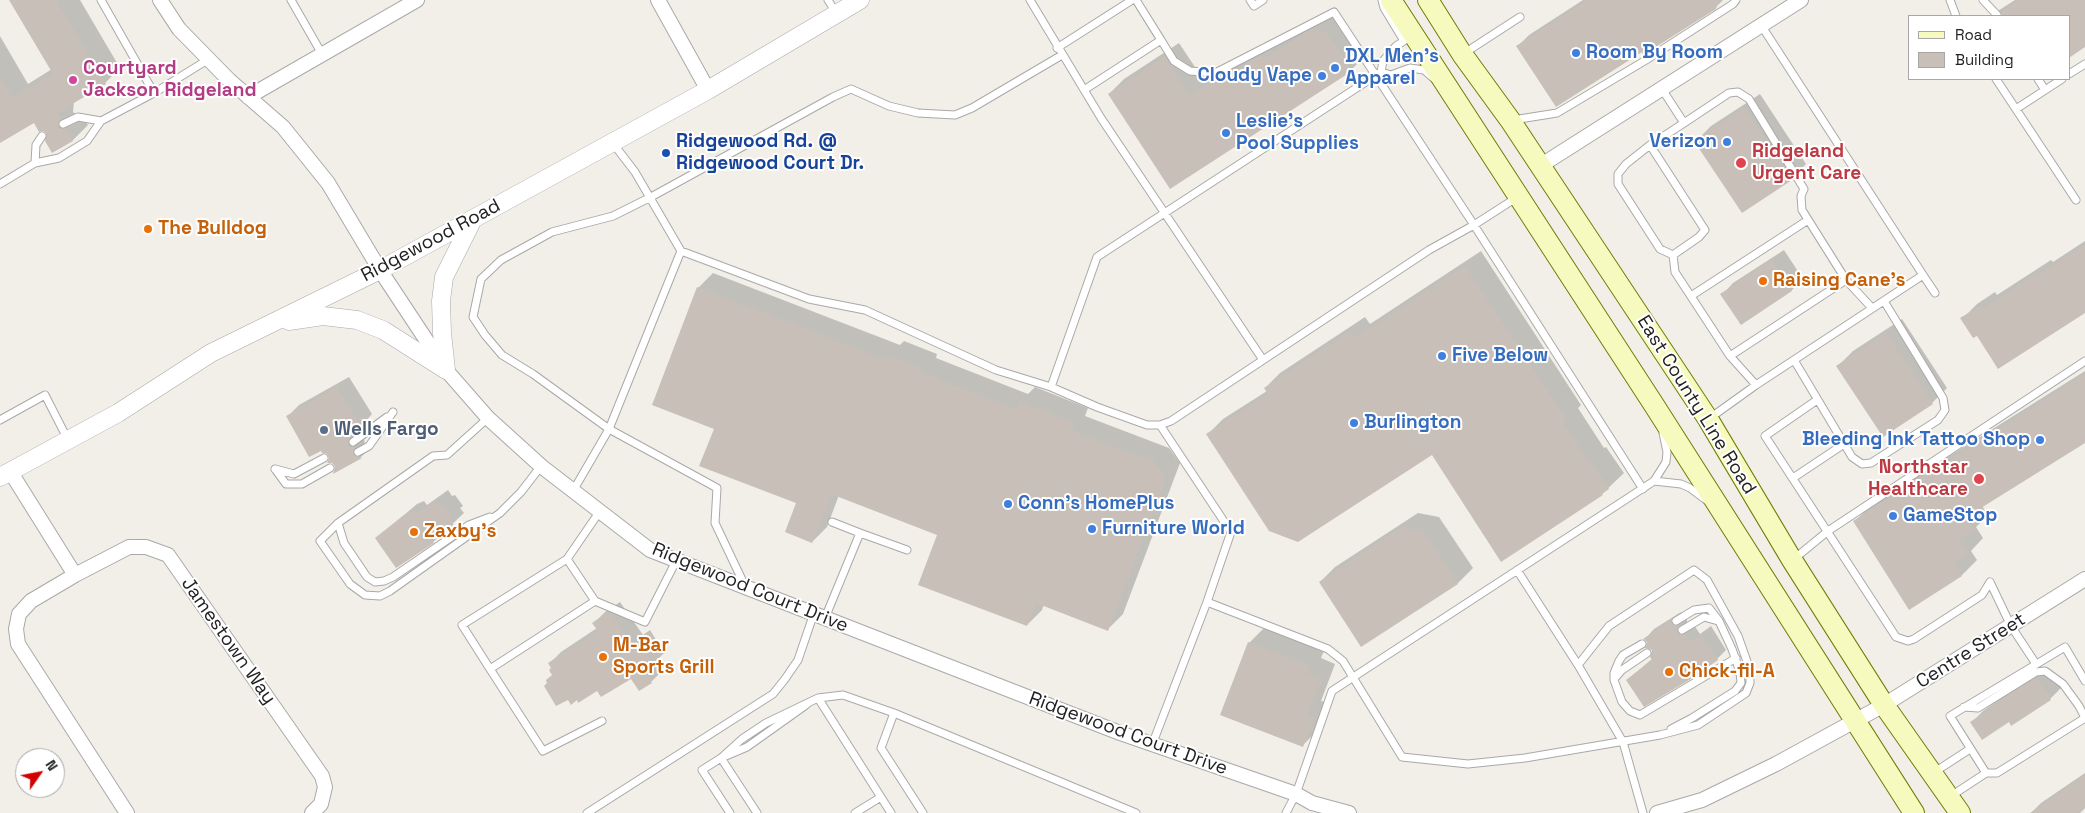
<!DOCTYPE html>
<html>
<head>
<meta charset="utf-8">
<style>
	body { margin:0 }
	#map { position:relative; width:2085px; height:813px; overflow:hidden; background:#f2efe9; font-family:"Space Grotesk",sans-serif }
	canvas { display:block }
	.legend { position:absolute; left:1908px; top:15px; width:162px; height:65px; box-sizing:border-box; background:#fff; border:1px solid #a7a7a7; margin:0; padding:6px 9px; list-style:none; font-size:15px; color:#222 }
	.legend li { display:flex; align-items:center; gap:10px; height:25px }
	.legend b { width:25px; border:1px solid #a7a7a7 }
	.north { position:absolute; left:15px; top:748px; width:50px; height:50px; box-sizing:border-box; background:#fff; border:1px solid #a7a7a7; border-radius:50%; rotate:57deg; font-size:14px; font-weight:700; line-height:20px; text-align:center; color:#222 }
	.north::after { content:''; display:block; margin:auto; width:18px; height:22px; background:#d40000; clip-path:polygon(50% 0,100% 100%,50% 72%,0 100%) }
</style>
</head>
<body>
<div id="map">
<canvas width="2085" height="813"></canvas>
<ul class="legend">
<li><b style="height:6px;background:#f7fabf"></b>Road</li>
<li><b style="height:14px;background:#c7bfb8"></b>Building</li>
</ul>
<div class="north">N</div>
</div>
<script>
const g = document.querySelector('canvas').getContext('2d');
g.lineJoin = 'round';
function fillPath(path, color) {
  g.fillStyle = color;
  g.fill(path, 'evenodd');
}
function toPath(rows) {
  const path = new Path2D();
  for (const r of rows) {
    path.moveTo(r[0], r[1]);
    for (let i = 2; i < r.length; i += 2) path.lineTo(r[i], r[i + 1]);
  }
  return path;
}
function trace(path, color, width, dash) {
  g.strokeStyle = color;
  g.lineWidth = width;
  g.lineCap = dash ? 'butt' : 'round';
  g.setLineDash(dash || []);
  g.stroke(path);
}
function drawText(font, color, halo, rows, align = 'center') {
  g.font = font + ' "Space Grotesk",sans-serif';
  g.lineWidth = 4;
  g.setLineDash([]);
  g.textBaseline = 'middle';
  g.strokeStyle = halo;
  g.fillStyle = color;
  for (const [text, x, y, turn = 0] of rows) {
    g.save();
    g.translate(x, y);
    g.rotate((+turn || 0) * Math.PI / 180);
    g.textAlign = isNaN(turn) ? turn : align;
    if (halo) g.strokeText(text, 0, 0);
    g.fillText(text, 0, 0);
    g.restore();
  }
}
const shadow = toPath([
	[11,0,80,0,120,68,105,83,74,101,73,112,78,115,81,114,88,125,73,140,52,152,48,133,35,121,0,142,0,36,28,84,52,69],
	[1583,0,1723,0,1715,8,1518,46,1529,35],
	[2015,0,2085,0,2085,46,2069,56,2069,16,1990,16],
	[1328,15,1342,18,1366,55,1351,70,1170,187,1109,94,1124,79,1179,43,1205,82,1276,41,1283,43],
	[1760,94,1806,164,1791,179,1696,141,1711,126],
	[2085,241,2085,311,1977,334,1962,319,1977,304,1995,292,1997,295,2051,260,2053,262],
	[1784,250,1803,279,1792,290,1741,324,1722,295,1733,283],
	[1481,251,1581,405,1578,408,1604,448,1606,447,1624,473,1602,494,1432,454,1208,434,1223,419,1267,391,1265,388,1280,373,1365,317,1370,324],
	[713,273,900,345,904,341,937,354,936,358,1028,394,1035,387,1088,408,1085,416,1169,448,1180,463,1123,614,1108,629,1044,604,1042,610,1027,625,939,534,839,495,827,527,812,542,798,503,715,428,698,288],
	[1902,319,1947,388,1932,403,1838,366,1853,351],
	[2085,371,2085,442,1982,506,1988,515,1976,527,1983,538,1971,551,1977,560,1962,575,1909,608,1855,521,1870,506],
	[349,377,372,414,358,430,362,436,366,436,364,439,365,444,372,446,361,457,335,472,336,465,328,453,288,416,299,405],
	[448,490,452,496,455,495,463,506,460,508,464,513,433,542,377,538,417,504,424,501,427,505],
	[1418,513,1439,517,1473,568,1458,583,1362,645,1320,582,1335,567],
	[620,602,643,635,650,630,664,653,656,661,662,671,651,682,639,689,632,677,597,689,578,698,553,674,550,663,561,652,597,628,594,623,605,612],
	[1681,612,1683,616,1687,616,1687,624,1694,625,1700,634,1711,626,1726,650,1717,659,1627,680,1652,659,1653,650,1645,639,1654,629],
	[1264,628,1324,651,1321,658,1335,664,1321,701,1328,703,1318,730,1303,745,1249,643],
	[2049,668,2062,687,2050,699,2012,724,2009,720,1972,722,1983,711,2008,693],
	[2085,773,2085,808,2080,813,2031,813,2041,803]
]);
const building = toPath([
	[9,0,56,0,106,84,57,113,61,119,58,123,58,127,62,129,66,128,73,141,52,153,45,141,46,133,43,131,39,132,34,123,0,143,0,77,12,98,53,74],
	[1588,0,1718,0,1716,9,1643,55,1642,52,1556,107,1516,46],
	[2020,0,2085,0,2085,47,2069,58,2069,16,2002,16,2001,12],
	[1312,29,1327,33,1352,71,1170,189,1108,94,1164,57,1189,96,1214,80,1215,83,1260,56,1267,57],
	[1744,108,1792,180,1742,213,1694,141],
	[2085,245,2085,313,1998,369,1977,336,1973,338,1960,318,1980,306,1982,309,2036,274,2037,276],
	[1772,260,1792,291,1741,325,1720,294],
	[1465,266,1567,421,1563,423,1588,462,1591,461,1609,489,1602,494,1603,495,1501,562,1432,455,1298,542,1269,531,1206,434,1268,394,1264,388,1350,331,1354,338],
	[697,287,886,360,888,355,923,369,922,373,1016,410,1019,402,1074,423,1071,431,1154,462,1165,479,1108,631,1036,603,1027,626,918,585,937,535,831,494,812,543,785,532,796,503,699,466,714,429,652,405],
	[1886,333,1933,404,1883,437,1836,366],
	[2085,374,2085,443,1965,518,1974,531,1960,540,1969,554,1954,563,1962,576,1909,610,1853,521],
	[337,387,361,426,348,434,350,437,348,442,350,447,356,447,353,451,354,455,362,458,333,474,335,466,332,463,327,463,329,458,327,454,322,453,321,451,309,457,286,416],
	[436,500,440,507,443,505,452,518,450,520,454,525,432,540,434,543,396,568,375,538,404,515,412,511,415,515],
	[1402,527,1424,532,1458,584,1361,647,1319,582],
	[608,612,612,614,631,645,638,640,654,665,644,671,652,683,639,691,631,679,601,697,597,691,578,703,577,700,571,705,568,700,556,706,544,686,547,683,546,680,552,675,549,670,551,668,548,663,598,631,592,623],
	[1671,620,1673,625,1679,625,1677,630,1678,633,1685,634,1690,642,1701,635,1718,660,1694,677,1644,707,1626,680,1652,660,1650,657,1652,650,1645,648,1647,642,1643,639],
	[1248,642,1310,666,1307,673,1321,679,1307,716,1314,718,1303,747,1220,715],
	[2037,678,2051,700,2011,726,2009,722,1982,740,1970,722,1996,705,1995,704],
	[2085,775,2085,808,2077,813,2030,813]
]);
const service = toPath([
	[101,0,154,93],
	[291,0,322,54],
	[828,0,836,13],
	[1030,0,1101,118,1263,360],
	[1250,0,1254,6,1263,0],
	[1382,0,1384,8,1404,41,1396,46,1383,61,1381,72,1391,75,1410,68,1424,70,1433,78],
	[1950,0,1956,16],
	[1983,0,1997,15],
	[1161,40,1174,61,1190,71,1215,73,1334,12,1474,225,1643,489],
	[1057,48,1132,0],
	[1463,54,1520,17],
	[2069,74,2085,64],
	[1996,79,2076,200],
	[2038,79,2045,90],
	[1084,90,1161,40,1136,0],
	[2016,109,2062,79],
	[1513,120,1557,113,1646,60,1733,4,1736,0],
	[1684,123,1729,93,1738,92,1749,99,1804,189,1801,196,1802,210,1846,280,1872,308],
	[63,124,78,117,101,121],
	[1650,145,1705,230,1699,237,1673,255,1660,249,1618,184,1618,174,1626,164,1650,145,1684,123,1662,89],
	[35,163,36,145,42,136],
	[0,184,35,163,59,158,87,141,101,121,154,93,209,59],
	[681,251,809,299,865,310,996,370,1051,387,1097,407,1147,425,1160,425,1171,421,1429,250,1474,225,1516,198],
	[1673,255,1675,272,1730,356,1756,385],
	[1923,275,1935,293],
	[1691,296,1808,220],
	[1730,356,1846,280],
	[1794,360,1852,457,1862,464,1871,463,1938,420,1945,410,1943,398,1884,301],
	[1051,387,1097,257,1381,72],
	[1817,400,1765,436,1896,637,1908,641,1914,639,1982,595,1990,582],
	[488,418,447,455,433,456,338,523,320,541,350,584,365,595,380,596,390,591,500,513,521,492,541,466],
	[1710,418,1756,385,1923,275,1761,25],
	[0,420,45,395,68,440],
	[353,442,387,417],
	[358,452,369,446,393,412],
	[275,469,286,484,302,484,330,468],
	[275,469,294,474,324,458],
	[1793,478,1844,444],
	[1654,481,1681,484,1690,488,1706,500],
	[573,491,609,429,681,251,635,172,612,142],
	[832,522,860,533],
	[338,523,344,543,367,577,375,582,384,581,393,577,469,525,490,517],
	[567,559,595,601,645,622,676,561],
	[1794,559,1828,531,2085,361],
	[1517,570,1578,665,1623,742,1643,813],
	[1990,582,2011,626,2036,664],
	[745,586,715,523,717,488,609,429,533,374,502,355,485,335,473,317,481,279,501,260,552,232,613,216,651,197,833,97,851,89,889,106,918,113,955,115,972,108,1062,55],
	[595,601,490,669,462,625,567,559,600,511],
	[1207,602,1328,649,1343,661,1402,757,1468,764,1525,758,1660,735,1698,725,1746,693,1750,683,1750,670,1738,636,1707,580,1694,570,1609,626,1578,665],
	[825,618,860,533,907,550],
	[1682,630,1704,617,1718,621],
	[1642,644,1623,655,1619,661,1614,673,1614,680,1622,702,1630,711,1640,715,1736,658],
	[490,669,543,751,602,721],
	[1615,678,1622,670,1647,653],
	[818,698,891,813],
	[806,705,747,747,721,758,742,739,766,723,818,698,843,695,894,713,1136,813],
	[1964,707,1978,708,2036,672,2045,671,2063,684,2079,706,2085,718],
	[894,713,881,748,923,813],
	[1671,729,1692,718,1735,691,1741,683,1740,672,1732,649,1719,621,1709,608,1694,610,1676,621],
	[1152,745,1207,602,1231,532,1160,425],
	[1933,773,1970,749],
	[1986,773,1950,716,2065,647,2085,681],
	[1951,796,1986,773,1997,773,2085,718],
	[587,813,773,694,785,679,798,660,814,613],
	[730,813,702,770,721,758,757,813],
	[855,813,881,797],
	[1286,813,1296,794,1332,691,1654,481,1666,462,1667,452,1663,433]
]);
const minor = toPath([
	[160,0,179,29,229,80,283,127,328,183,380,270,446,370,488,418,541,466,650,550,1120,733,1296,794,1312,803,1349,813],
	[658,0,708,90],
	[248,97,417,0],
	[1540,166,1801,0],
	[10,471,75,575],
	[127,813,18,644,16,629,19,614,31,601,75,575,129,547,146,547,168,555,322,776,325,787,321,804,312,813],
	[1657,813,1702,800,1776,764,1884,705,2085,579]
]);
const tertiary = toPath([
	[289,321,323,316,357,320,383,330,446,370],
	[446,370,442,333,441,301,444,277,473,219],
	[0,477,118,413,211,353,380,270,708,90,860,0]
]);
const secondary = toPath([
	[1391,0,1654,405,1914,813],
	[1428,0,1462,54,1510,120,1708,419,1792,560,1884,705,1960,813]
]);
const markers = [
	[1576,53,5,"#3f7fe0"],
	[1335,68,5,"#3f7fe0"],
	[1322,76,5,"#3f7fe0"],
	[73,80,5,"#d1479c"],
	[1226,133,5,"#3f7fe0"],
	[1727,142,5,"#3f7fe0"],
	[666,153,5,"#1a4fb4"],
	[1741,163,6,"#e0444e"],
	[148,229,5,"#e8710a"],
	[1763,281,5,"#e8710a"],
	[1442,356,5,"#3f7fe0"],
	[1354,423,5,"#3f7fe0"],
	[324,430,5,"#5c6f8a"],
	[2040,440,5,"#3f7fe0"],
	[1979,479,6,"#e0444e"],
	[1008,504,5,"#3f7fe0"],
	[1893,516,5,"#3f7fe0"],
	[1092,529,5,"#3f7fe0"],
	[414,532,5,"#e8710a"],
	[603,657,5,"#e8710a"],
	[1669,672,5,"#e8710a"]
];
const shopNames = [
	["Room By Room",1586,53],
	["DXL Men's",1345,57],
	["Apparel",1345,79],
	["Cloudy Vape",1312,76,"right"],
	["Leslie’s",1236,122],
	["Pool Supplies",1236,144],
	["Verizon",1717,142,"right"],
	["Five Below",1452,356],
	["Burlington",1364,423],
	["Bleeding Ink Tattoo Shop",2030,440,"right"],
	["Conn’s HomePlus",1018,504],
	["GameStop",1903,516],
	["Furniture World",1102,529]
];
const hotelNames = [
	["Courtyard",83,69],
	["Jackson Ridgeland",83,91]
];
const transitNames = [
	["Ridgewood Rd. @",676,142],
	["Ridgewood Court Dr.",676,164]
];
const healthNames = [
	["Ridgeland",1752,152],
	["Urgent Care",1752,174],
	["Northstar",1968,468,"right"],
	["Healthcare",1968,490,"right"]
];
const foodNames = [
	["The Bulldog",158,229],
	["Raising Cane's",1773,281],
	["Zaxby's",424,532],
	["M-Bar",613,646],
	["Sports Grill",613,668],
	["Chick-fil-A",1679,672]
];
const streetNames = [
	["Ridgewood Road",431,241,-28],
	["East County Line Road",1696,405,58],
	["Ridgewood Court Drive",750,588,22],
	["Jamestown Way",228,641,55],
	["Centre Street",1971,651,-32],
	["Ridgewood Court Drive",1128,734,20]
];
const serviceNames = [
	["Wells Fargo",334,430]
];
fillPath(shadow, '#0003');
fillPath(building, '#c7bfb8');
trace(service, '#a9a9a9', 9);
trace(minor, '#a9a9a9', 16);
trace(tertiary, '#a9a9a9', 19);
trace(secondary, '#707d05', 22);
trace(service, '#fff', 7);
trace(minor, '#fff', 14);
trace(tertiary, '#fff', 18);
trace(secondary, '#f7fabf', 20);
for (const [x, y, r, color] of markers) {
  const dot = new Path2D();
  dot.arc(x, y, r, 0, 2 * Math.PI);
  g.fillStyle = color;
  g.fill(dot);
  trace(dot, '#fff', 2);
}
drawText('bold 19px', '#366cbe', '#fff', shopNames, 'left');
drawText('bold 19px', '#b23c85', '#fff', hotelNames, 'left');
drawText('bold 19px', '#164399', '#fff', transitNames, 'left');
drawText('bold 19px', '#be3a42', '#fff', healthNames, 'left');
drawText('bold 19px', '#c56008', '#fff', foodNames, 'left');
drawText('19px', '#222', '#fff', streetNames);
drawText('bold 19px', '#4e5e75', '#fff', serviceNames, 'left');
</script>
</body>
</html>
